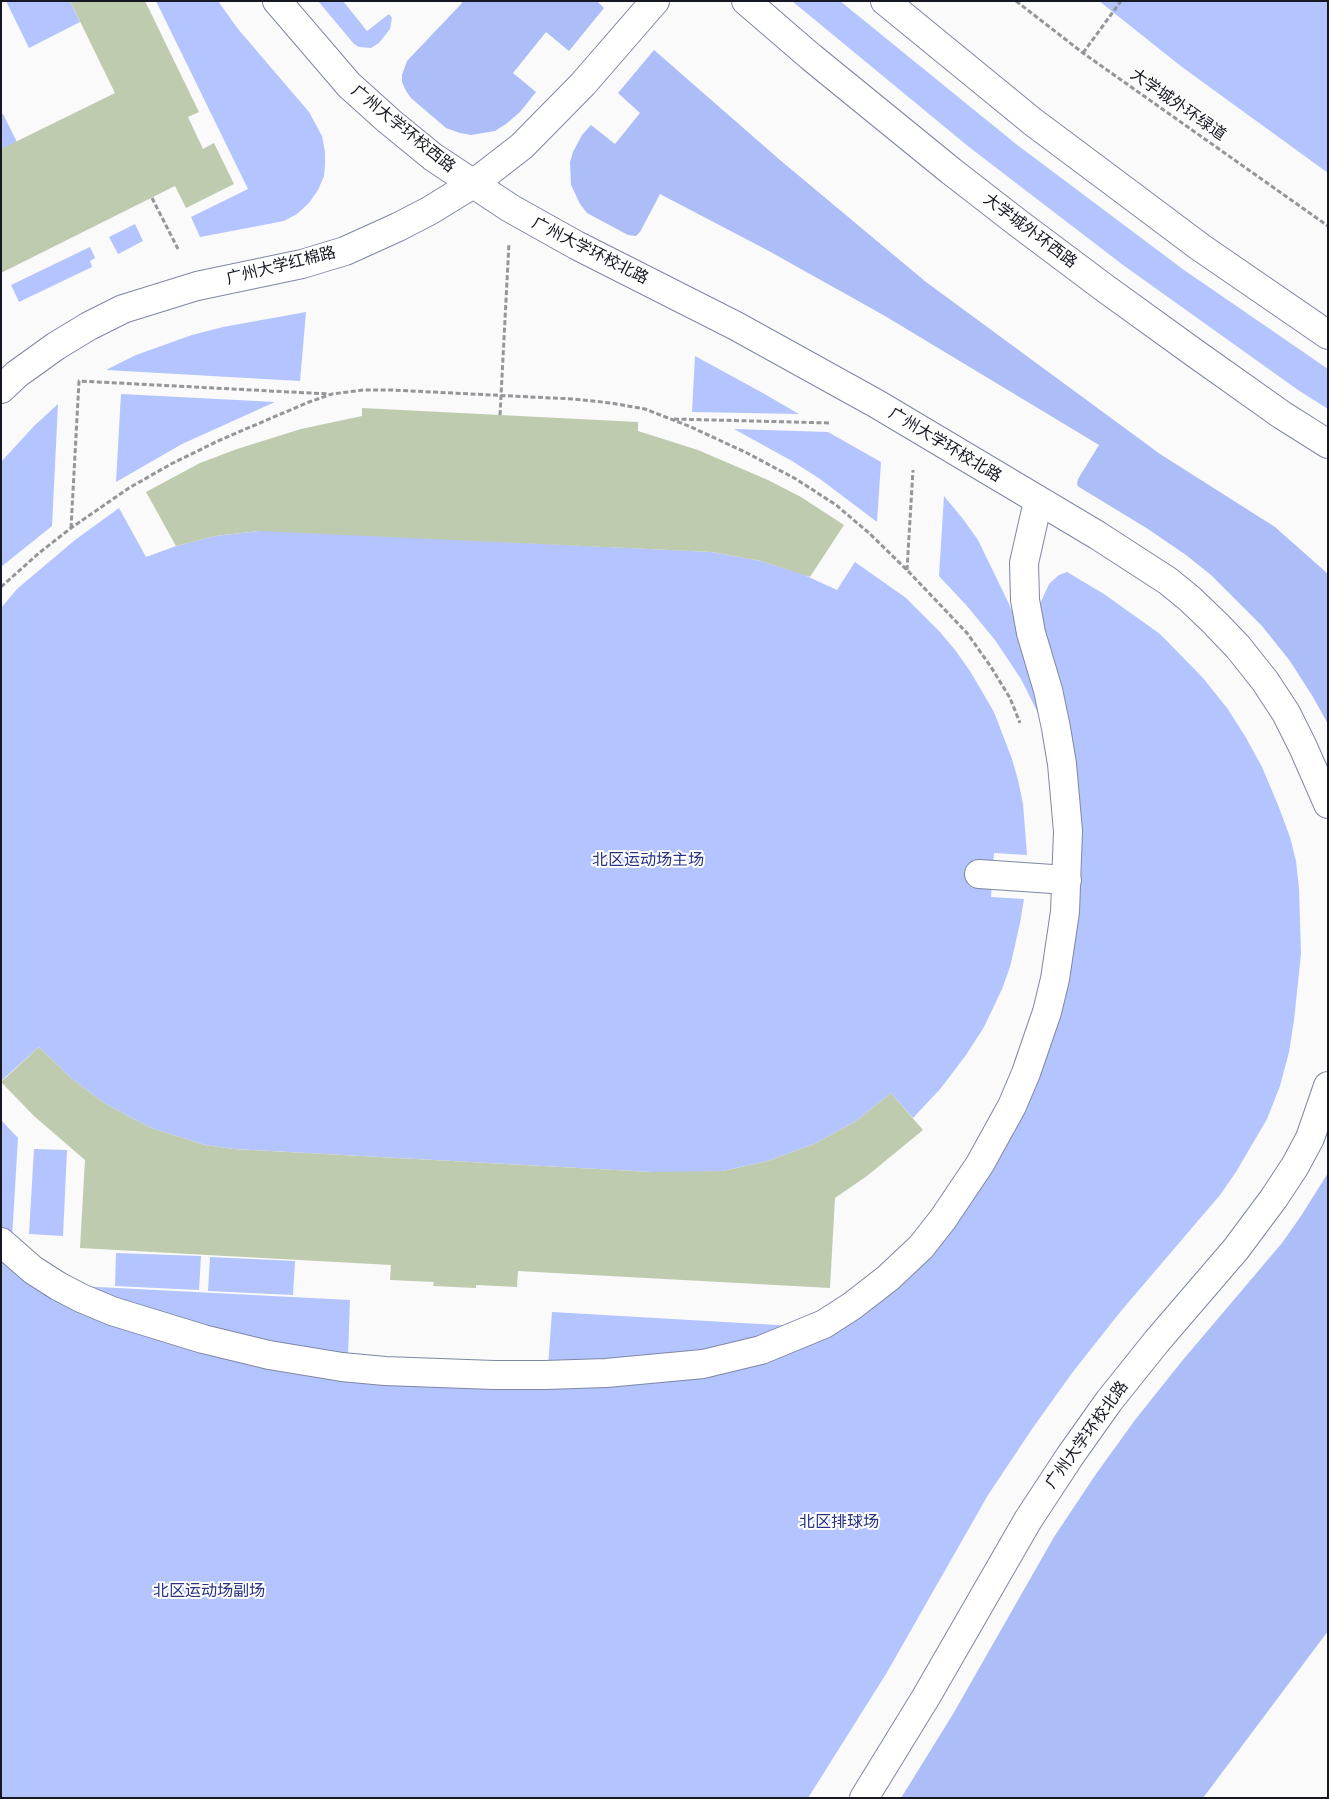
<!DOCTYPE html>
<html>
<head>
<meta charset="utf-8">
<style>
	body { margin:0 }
	#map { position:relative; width:1329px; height:1799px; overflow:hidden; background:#fafafa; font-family:"Open Sans",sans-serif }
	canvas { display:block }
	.frame { position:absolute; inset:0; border:2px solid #151822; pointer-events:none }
</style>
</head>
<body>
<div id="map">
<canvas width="1329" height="1799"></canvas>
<div class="frame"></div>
</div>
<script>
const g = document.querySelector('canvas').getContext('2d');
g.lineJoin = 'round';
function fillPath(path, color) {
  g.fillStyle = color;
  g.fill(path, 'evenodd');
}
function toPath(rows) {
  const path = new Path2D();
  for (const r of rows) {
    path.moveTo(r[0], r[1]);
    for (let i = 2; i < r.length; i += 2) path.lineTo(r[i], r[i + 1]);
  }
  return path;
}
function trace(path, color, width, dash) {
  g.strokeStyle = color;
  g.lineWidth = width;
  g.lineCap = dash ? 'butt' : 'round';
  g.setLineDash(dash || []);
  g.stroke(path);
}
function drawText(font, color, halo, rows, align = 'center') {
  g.font = font + ' "Open Sans","Noto Sans SC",sans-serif';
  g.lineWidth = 4;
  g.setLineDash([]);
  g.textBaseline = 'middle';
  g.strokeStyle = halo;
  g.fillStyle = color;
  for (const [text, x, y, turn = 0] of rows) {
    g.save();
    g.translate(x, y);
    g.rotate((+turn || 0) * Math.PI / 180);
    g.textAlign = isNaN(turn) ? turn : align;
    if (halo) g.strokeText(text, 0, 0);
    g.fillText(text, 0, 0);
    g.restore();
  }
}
const green = toPath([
	[6,1,70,1,80,22,29,48],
	[156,1,218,1,238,29,309,112,322,136,325,152,325,165,324,176,318,190,309,203,297,214,284,221,200,237,191,217,248,189],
	[318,1,343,1,367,31,389,14,392,18,390,29,379,43,371,48,359,47,354,44],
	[792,1,840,1,1016,144,1184,270,1328,369,1328,409,1298,390,1123,265,969,147],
	[1099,1,1328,1,1328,173,1182,67],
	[3,114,17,142,1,149,1,115],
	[135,224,143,241,118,254,109,237],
	[90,247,95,258,90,261,92,267,19,302,11,285],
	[306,312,300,381,106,370,136,355,192,335,223,327],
	[695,356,761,392,799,414,692,412],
	[121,394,275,402,182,444,116,482],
	[58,404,52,526,1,567,1,462,34,426],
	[734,429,828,432,881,462,877,522,820,479,792,461],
	[944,496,963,519,978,540,1009,604,1021,635,1045,727,1021,679,995,640,967,606,939,576],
	[119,508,146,557,176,546,215,536,259,531,277,531,712,552,761,561,802,574,837,590,855,562,906,598,940,632,955,650,970,671,994,712,1012,759,1018,780,1023,804,1027,855,994,853,991,897,1024,899,1020,923,1010,967,1002,989,984,1027,966,1055,941,1088,913,1118,891,1093,856,1121,814,1144,768,1161,723,1171,697,1172,652,1172,234,1149,205,1145,151,1128,104,1103,72,1079,39,1047,1,1081,1,608,17,589,75,540],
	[1067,572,1104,594,1160,634,1203,678,1227,708,1245,736,1262,767,1278,805,1290,837,1296,861,1299,888,1301,954,1294,1020,1289,1052,1280,1086,1267,1119,1236,1172,1220,1195,1121,1311,1072,1373,1032,1429,988,1495,886,1674,808,1798,1,1798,1,1257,236,1359,668,1379,908,1274,1065,981,1039,606,1049,584,1059,575],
	[1,1120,18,1138,12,1238,1,1227],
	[34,1149,67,1150,63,1236,29,1234],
	[116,1253,201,1256,199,1290,115,1286],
	[210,1257,295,1261,293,1295,208,1291],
	[78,1286,350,1300,348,1356,217,1331],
	[552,1312,794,1326,711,1351,548,1366]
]);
const forest = toPath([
	[461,1,597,1,604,8,569,51,546,32,513,73,536,92,520,112,506,124,495,131,471,135,460,133,446,128,411,98,406,91,402,82,402,75,407,61,462,3],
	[654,50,780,160,926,282,1160,454,1275,527,1328,574,1328,724,1313,697,1290,661,1262,626,1211,575,1186,555,1148,529,1079,487,1077,485,1078,479,1099,445,885,316,767,250,660,194,640,232,636,236,628,235,587,213,580,204,571,185,570,162,573,152,582,135,591,125,615,144,640,113,618,93],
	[1328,1173,1328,1631,1203,1798,901,1798,953,1714,1054,1537,1096,1474,1135,1420,1182,1361,1282,1243,1301,1216]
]);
const building = toPath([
	[70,1,145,1,199,112,188,117,203,149,214,143,234,184,186,208,175,186,1,273,1,149,115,93],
	[362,408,638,422,638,431,698,450,768,480,801,497,844,525,810,577,761,561,712,552,259,531,215,536,176,546,146,492,200,463,237,449,301,429,362,416],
	[39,1047,72,1079,104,1103,151,1128,205,1145,234,1149,652,1172,723,1171,768,1161,814,1144,856,1121,891,1093,923,1130,867,1176,835,1198,830,1288,518,1271,517,1287,476,1285,476,1288,433,1286,434,1282,390,1280,391,1265,80,1248,85,1160,34,1116,1,1082]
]);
const path = toPath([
	[1016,1,1083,53,1328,226],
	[1083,53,1121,1],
	[152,198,178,249],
	[500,415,509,243],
	[674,419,831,423],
	[71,528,79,381,329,394],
	[907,570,913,470],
	[1,587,39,553,71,528,129,488,171,464,220,440,309,402,332,394,363,390,392,390,573,399,611,403,645,409,691,427,747,453,796,479,836,505,869,533,907,570,967,633,991,667,1010,698,1020,723]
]);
const minor = toPath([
	[277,1,349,85,389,121,433,157,510,208,576,245,736,326,877,404,1097,535,1168,581,1190,599,1215,623,1238,647,1265,681,1286,713,1303,747,1328,804],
	[1,389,17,374,56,346,89,326,123,309,197,286,302,264,345,251,398,227,429,211,473,184,522,146,583,84,655,1],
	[979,874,1067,880],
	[1,1242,33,1270,58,1286,81,1298,112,1311,203,1339,269,1355,342,1367,385,1371,494,1375,545,1375,606,1373,703,1364,761,1350,824,1324,852,1306,888,1278,921,1247,943,1219,980,1164,1012,1106,1026,1073,1047,1012,1055,979,1065,912,1068,831,1062,764,1056,728,1048,690,1031,633,1025,600,1024,563,1038,501],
	[864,1798,926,1697,1028,1520,1070,1456,1109,1401,1157,1341,1236,1249,1274,1198,1295,1166,1310,1138,1328,1086]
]);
const major = toPath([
	[746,1,811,57,951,171,1018,223,1106,289,1196,354,1282,415,1328,444],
	[885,1,1033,122,1132,196,1200,247,1328,335]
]);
const streetNames = [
	["大学城外环绿道",1178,105,35],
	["广州大学环校西路",403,129,39],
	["大学城外环西路",1030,231,37],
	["广州大学环校北路",590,251,27],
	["广州大学红棉路",281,266,-14],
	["广州大学环校北路",945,445,31],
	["广州大学环校北路",1087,1435,-54]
];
const parkNames = [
	["北区运动场主场",648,860],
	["北区排球场",839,1522],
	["北区运动场副场",209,1591]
];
fillPath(green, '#b3c4ff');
fillPath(forest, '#acbdf8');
fillPath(building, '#bfcbae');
trace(minor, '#7f87a3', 30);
trace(major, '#7f87a3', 30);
trace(path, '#95969a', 3, [5, 2.5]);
trace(minor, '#fff', 28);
trace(major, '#fff', 28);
drawText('16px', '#151822', '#fff', streetNames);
drawText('16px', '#283386', '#fff', parkNames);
</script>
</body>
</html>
